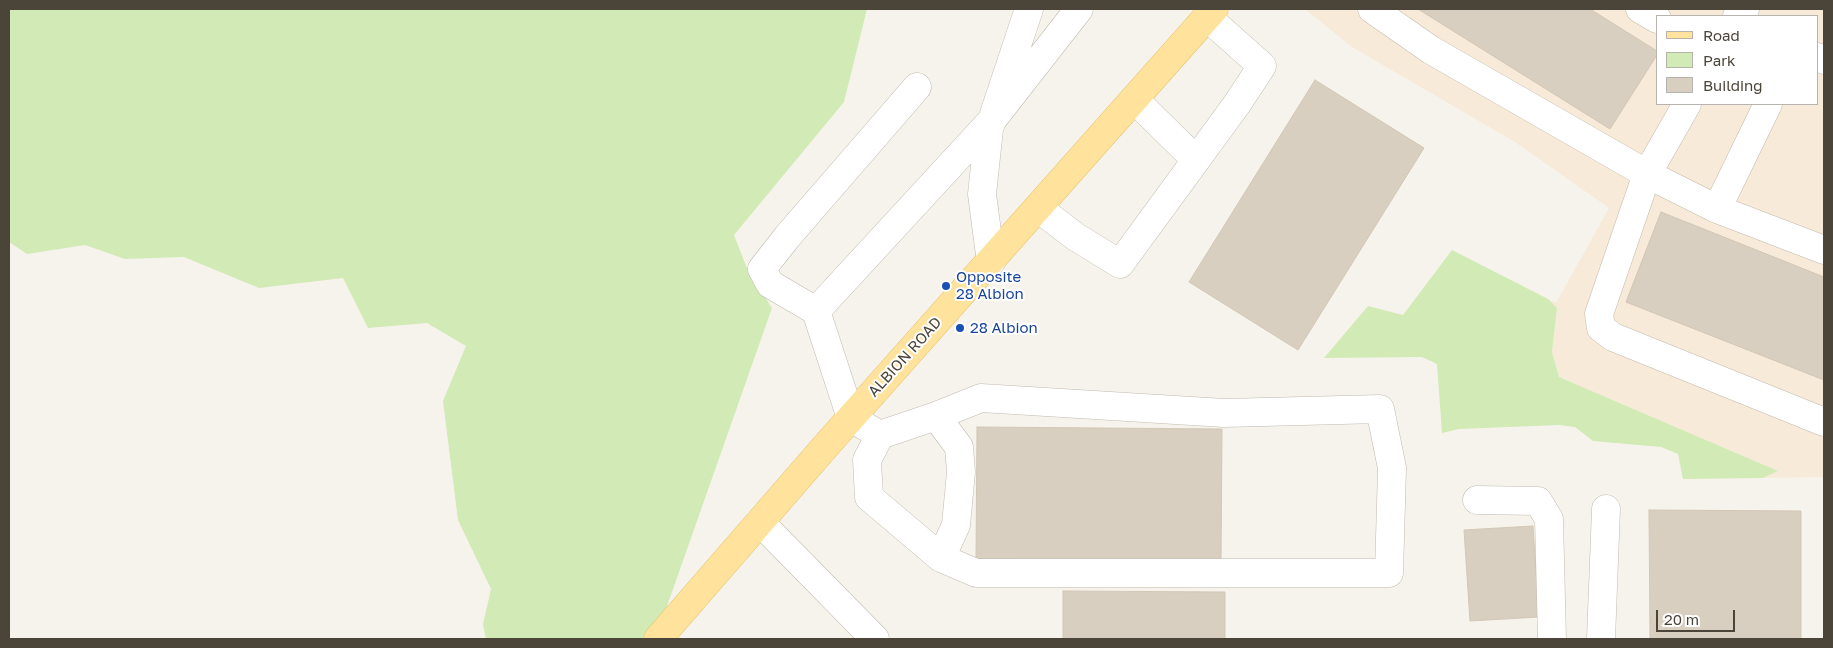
<!DOCTYPE html>
<html>
<head>
<meta charset="utf-8">
<style>
	body { margin:0 }
	#map { position:relative; width:1833px; height:648px; overflow:hidden; background:#f6f3ec; font-family:"Golos Text",sans-serif }
	canvas { display:block }
	.frame { position:absolute; inset:0; border:10px solid #4b4439; pointer-events:none }
	.legend { position:absolute; left:1656px; top:15px; width:162px; height:90px; box-sizing:border-box; background:#fff; border:1px solid #b7b4b0; margin:0; padding:6px 9px; list-style:none; font-size:15px; color:#4b4439 }
	.legend li { display:flex; align-items:center; gap:10px; height:25px }
	.legend b { width:25px; border:1px solid #b7b4b0 }
	.scale { position:absolute; left:1656px; top:610px; width:79px; height:22px; box-sizing:border-box; border:2px solid #4b4439; border-top:0; padding-left:6px; font-size:15px; line-height:18px; white-space:nowrap; color:#4b4439; -webkit-text-stroke:4px #fff; paint-order:stroke }
</style>
</head>
<body>
<div id="map">
<canvas width="1833" height="648"></canvas>
<div class="frame"></div>
<ul class="legend">
<li><b style="height:6px;background:#ffe39c"></b>Road</li>
<li><b style="height:14px;background:#d2eab5"></b>Park</li>
<li><b style="height:14px;background:#d8cfc1"></b>Building</li>
</ul>
<div class="scale">20 m</div>
</div>
<script>
const g = document.querySelector('canvas').getContext('2d');
g.lineJoin = 'round';
function fillPath(path, color) {
  g.fillStyle = color;
  g.fill(path, 'evenodd');
}
function toPath(rows) {
  const path = new Path2D();
  for (const r of rows) {
    path.moveTo(r[0], r[1]);
    for (let i = 2; i < r.length; i += 2) path.lineTo(r[i], r[i + 1]);
  }
  return path;
}
function trace(path, color, width, dash) {
  g.strokeStyle = color;
  g.lineWidth = width;
  g.lineCap = dash ? 'butt' : 'round';
  g.setLineDash(dash || []);
  g.stroke(path);
}
function drawText(font, color, halo, rows, align = 'center') {
  g.font = font + ' "Golos Text",sans-serif';
  g.lineWidth = 4;
  g.setLineDash([]);
  g.textBaseline = 'middle';
  g.strokeStyle = halo;
  g.fillStyle = color;
  for (const [text, x, y, turn = 0] of rows) {
    g.save();
    g.translate(x, y);
    g.rotate((+turn || 0) * Math.PI / 180);
    g.textAlign = isNaN(turn) ? turn : align;
    if (halo) g.strokeText(text, 0, 0);
    g.fillText(text, 0, 0);
    g.restore();
  }
}
const commercial = toPath([
	[1305,9,1824,9,1824,477,1763,478,1778,471,1559,377,1552,352,1557,308,1548,299,1556,303,1609,208,1515,142,1352,47],
	[1657,16,1817,16,1817,104,1657,104]
]);
const green = toPath([
	[9,9,867,9,844,102,734,235,748,271,772,308,660,626,654,639,486,639,483,624,491,589,458,520,443,401,466,346,427,323,368,328,343,278,259,288,184,257,125,259,85,245,27,254,9,242],
	[1452,250,1548,299,1557,308,1552,352,1559,377,1778,471,1763,478,1683,479,1678,454,1661,447,1593,441,1575,427,1559,425,1459,429,1442,433,1437,364,1422,357,1324,358,1368,306,1403,315]
]);
const building = toPath([
	[1418,9,1590,9,1657,51,1657,55,1610,129,1418,9],
	[1315,80,1424,148,1298,350,1189,282,1315,80],
	[1661,212,1824,277,1824,380,1626,302,1661,212],
	[977,427,1222,429,1221,562,976,559,977,427],
	[1649,510,1801,511,1801,639,1650,639,1649,510],
	[1533,526,1539,617,1470,621,1464,530,1533,526],
	[1063,591,1225,592,1225,639,1063,639,1063,591]
]);
const minor = toPath([
	[1372,9,1431,50,1647,174,1687,104],
	[1640,9,1657,19],
	[1737,16,1745,9],
	[1817,57,1824,60],
	[1134,99,1195,159],
	[1038,208,1076,237,1120,264,1237,104,1262,66,1207,17],
	[1717,209,1768,104],
	[1824,250,1717,209,1647,174,1599,314,1601,328,1613,337,1824,422],
	[991,262,982,194,989,129,1029,9],
	[816,311,770,284,762,269,787,237,917,87],
	[880,435,867,460,869,497,941,558,956,525,961,472,959,447,936,416],
	[1477,500,1538,501,1549,519,1552,639],
	[760,522,875,639],
	[941,558,976,573,1389,573,1392,468,1380,409,1224,413,981,398,936,416,880,435,851,418,816,311,993,119,1079,9],
	[1601,639,1606,509]
]);
const major = toPath([
	[658,639,824,448,1214,9]
]);
const markers = [
	[946,286,5,"#1a4fb4"],
	[960,328,5,"#1a4fb4"]
];
const transitNames = [
	["Opposite",956,277],
	["28 Albion",956,294],
	["28 Albion",970,328]
];
const streetNames = [
	["ALBION ROAD",905,357,-48]
];
fillPath(commercial, '#f7ead8');
fillPath(green, '#d2eab5');
fillPath(building, '#d8cfc1');
trace(building, '#d3c7b4', 1);
trace(minor, '#c2bbae', 29);
trace(major, '#e6c16a', 29);
trace(minor, '#fff', 28);
trace(major, '#ffe39c', 28);
for (const [x, y, r, color] of markers) {
  const dot = new Path2D();
  dot.arc(x, y, r, 0, 2 * Math.PI);
  g.fillStyle = color;
  g.fill(dot);
  trace(dot, '#fff', 2);
}
drawText('15px', '#164399', '#fff', transitNames, 'left');
drawText('15px', '#4b4439', '#fff', streetNames);
</script>
</body>
</html>
